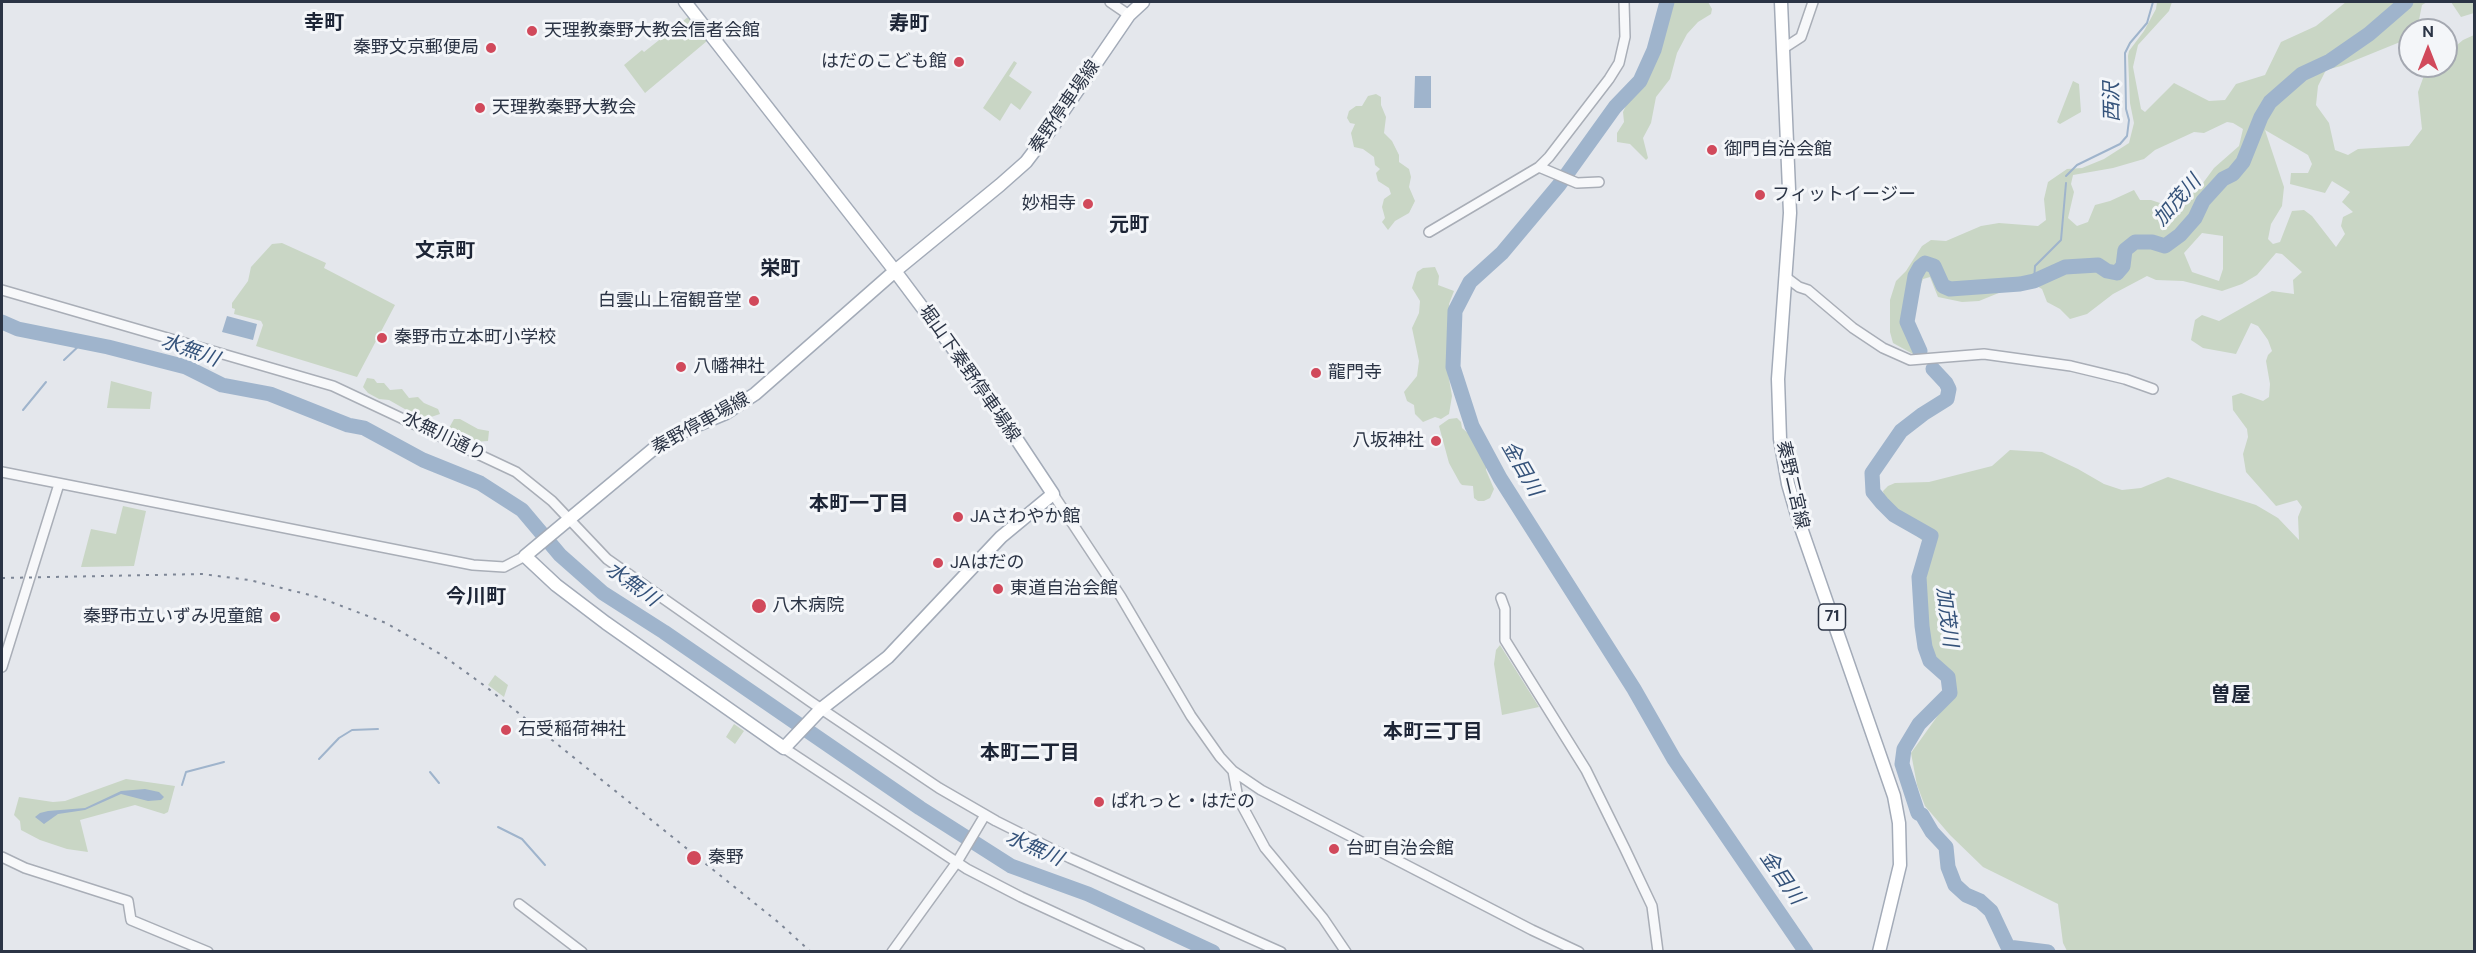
<!DOCTYPE html>
<html>
<head>
<meta charset="utf-8">
<style>
	body { margin:0 }
	#map { position:relative; width:2476px; height:953px; overflow:hidden; background:#e4e7ec; font-family:"DM Sans",sans-serif }
	canvas { display:block }
	.frame { position:absolute; inset:0; border:3px solid #2b3445; pointer-events:none }
	.north { position:absolute; left:2398px; top:18px; width:60px; height:60px; box-sizing:border-box; background:#f4f6f9; border:2px solid #a4a8b1; border-radius:50%; rotate:0deg; font-size:16px; font-weight:700; line-height:24px; text-align:center; color:#2b3445 }
	.north::after { content:''; display:block; margin:auto; width:21px; height:27px; background:#d1495b; clip-path:polygon(50% 0,100% 100%,50% 72%,0 100%) }
</style>
</head>
<body>
<div id="map">
<canvas width="2476" height="953"></canvas>
<div class="frame"></div>
<div class="north">N</div>
</div>
<script>
const g = document.querySelector('canvas').getContext('2d');
g.lineJoin = 'round';
function fillPath(path, color) {
  g.fillStyle = color;
  g.fill(path, 'evenodd');
}
function toPath(rows) {
  const path = new Path2D();
  for (const r of rows) {
    path.moveTo(r[0], r[1]);
    for (let i = 2; i < r.length; i += 2) path.lineTo(r[i], r[i + 1]);
  }
  return path;
}
function trace(path, color, width, dash) {
  g.strokeStyle = color;
  g.lineWidth = width;
  g.lineCap = dash ? 'butt' : 'round';
  g.setLineDash(dash || []);
  g.stroke(path);
}
function drawText(font, color, halo, rows, align = 'center') {
  g.font = font + ' "DM Sans","Noto Sans JP",sans-serif';
  g.lineWidth = 6;
  g.setLineDash([]);
  g.textBaseline = 'middle';
  g.strokeStyle = halo;
  g.fillStyle = color;
  for (const [text, x, y, turn = 0] of rows) {
    g.save();
    g.translate(x, y);
    g.rotate((+turn || 0) * Math.PI / 180);
    g.textAlign = isNaN(turn) ? turn : align;
    if (halo) g.strokeText(text, 0, 0);
    g.fillText(text, 0, 0);
    g.restore();
  }
}
const green = toPath([
	[1674,2,1708,2,1712,9,1711,14,1698,22,1687,34,1677,53,1670,79,1656,97,1651,123,1643,138,1648,158,1646,160,1630,144,1617,142,1617,133,1624,122,1623,112,1645,64,1657,53,1660,45,1655,41,1655,36,1665,27,1661,18,1662,11],
	[2157,2,2172,2,2169,11,2138,45,2133,67,2141,109,2145,112,2174,83,2209,101,2225,100,2236,84,2265,75,2281,42,2316,26,2346,2,2427,2,2422,5,2417,30,2410,30,2410,38,2341,66,2326,70,2318,86,2316,105,2329,123,2335,150,2348,155,2358,149,2409,146,2422,129,2418,92,2426,70,2431,66,2446,66,2446,54,2463,40,2474,35,2474,951,2067,951,2063,943,2058,904,1983,867,1950,835,1925,806,1917,785,1911,753,1949,700,1945,669,1929,648,1924,542,1888,512,1883,491,1888,486,1895,483,1929,482,1992,466,2010,450,2042,452,2078,469,2104,484,2122,490,2141,488,2168,477,2256,505,2278,518,2299,540,2298,517,2302,507,2297,500,2276,506,2246,472,2243,454,2248,437,2247,429,2233,410,2232,396,2241,393,2263,401,2269,397,2270,384,2266,361,2268,355,2272,351,2268,340,2258,326,2251,323,2236,354,2203,348,2191,340,2195,320,2202,315,2219,321,2272,291,2294,294,2293,280,2302,272,2282,254,2276,253,2257,275,2242,284,2222,291,2183,281,2156,280,2147,276,2113,294,2087,314,2070,319,2060,309,2047,302,2042,289,2030,282,2019,288,2011,288,1979,301,1962,302,1938,297,1930,277,1923,279,1911,307,1910,318,1915,335,1924,344,1925,350,1921,354,1913,354,1893,343,1890,332,1890,300,1896,281,1906,271,1922,246,1931,240,1946,241,1981,226,1999,223,2038,226,2046,220,2044,199,2048,182,2067,169,2082,168,2104,159,2129,143,2134,123,2130,103,2128,56,2129,51,2144,31,2156,9],
	[2227,122,2233,123,2243,129,2239,146,2214,168,2203,183,2189,191,2181,206,2175,212,2163,204,2151,200,2140,200,2134,190,2110,201,2095,205,2088,222,2077,226,2068,218,2074,192,2071,184,2073,175,2113,168,2144,159,2155,150,2194,132,2204,133],
	[2265,130,2308,155,2312,164,2308,173,2291,173,2290,184,2325,193,2332,181,2350,192,2342,202,2353,212,2343,217,2341,226,2345,234,2336,247,2312,216,2304,210,2292,211,2280,242,2273,244,2268,239,2271,224,2282,206,2284,187],
	[2202,233,2223,236,2223,269,2219,281,2192,272,2184,253],
	[2451,2,2474,2,2474,13,2461,17],
	[688,17,707,41,645,93,624,65,642,50,644,52],
	[1014,61,1017,63,1009,76,1032,92,1020,110,1011,103,1000,121,983,108],
	[2073,81,2079,84,2081,112,2060,124,2057,122],
	[1376,94,1381,97,1381,105,1386,117,1384,133,1392,141,1399,155,1399,162,1409,169,1411,177,1409,187,1415,201,1409,213,1395,221,1388,230,1382,222,1385,218,1382,207,1384,199,1391,194,1389,188,1378,181,1376,173,1380,169,1375,165,1374,157,1363,149,1354,147,1351,133,1355,124,1350,123,1347,118,1349,111,1356,106,1362,106,1368,96],
	[282,243,326,263,324,268,395,305,357,377,256,346,263,325,261,321,234,314,235,309,232,308,232,303,248,281,251,267,272,244],
	[1435,267,1439,276,1438,285,1454,291,1449,304,1453,323,1452,354,1446,362,1452,396,1449,414,1441,419,1435,417,1423,422,1415,414,1414,405,1407,401,1404,392,1417,376,1419,361,1412,328,1419,313,1420,301,1412,288,1417,272,1423,268],
	[367,378,374,379,377,383,384,383,390,390,402,389,409,398,418,397,424,403,438,409,440,414,431,417,417,416,389,400,379,399,368,393,363,387],
	[111,381,152,392,150,409,107,408],
	[1457,418,1461,422,1462,428,1476,440,1479,450,1486,459,1486,470,1494,489,1490,498,1484,501,1478,501,1474,498,1473,486,1462,485,1460,483,1449,463,1439,426,1449,419],
	[454,419,460,419,478,429,489,431,488,441,474,442,452,432,449,428],
	[123,506,146,511,134,566,81,567,91,529,116,534],
	[1500,645,1539,707,1502,715,1494,664,1496,650],
	[495,675,508,685,504,697,488,685],
	[734,724,744,731,735,744,726,737],
	[126,779,175,786,168,812,164,814,135,805,80,820,88,852,67,849,40,840,21,830,20,821,14,815,19,797,53,802,65,801]
]);
const water = toPath([
	[1415,76,1431,76,1431,108,1414,108],
	[227,316,257,324,253,340,222,332],
	[145,789,159,792,164,797,161,800,148,801,121,794,85,810,58,814,44,824,35,817,40,813,48,811,85,808,121,791]
]);
const stream = toPath([
	[2066,176,2077,165,2120,144,2127,136,2129,120,2126,109,2125,53,2130,43,2147,23,2153,2],
	[2034,281,2035,266,2061,240,2066,183],
	[64,360,83,342],
	[23,410,46,382],
	[319,759,339,738,352,730,378,729],
	[430,772,439,783],
	[182,785,186,772,224,762],
	[498,827,522,839,545,865]
]);
const river = toPath([
	[1667,2,1654,50,1640,81,1615,107,1559,185,1502,253,1470,282,1455,311,1453,367,1472,426,1500,478,1634,689,1674,759,1806,952],
	[2,322,18,329,108,347,186,367,222,385,270,394,348,425,364,428,423,460,480,483,522,510,560,555,603,593,664,632,920,808,1011,866,1088,894,1213,952],
	[1920,351,1907,322,1915,276,1920,267,1925,263,1934,266,1943,286,1950,289,2020,284,2034,281,2065,267,2098,265,2107,271,2117,273,2123,266,2125,250,2135,242,2152,242,2165,246,2180,235,2195,218,2203,201,2223,179,2233,174,2243,162,2261,117,2270,102,2302,74,2330,61,2369,34,2406,2],
	[1933,369,1946,383,1949,389,1947,399,1923,414,1901,431,1872,473,1873,492,1882,503,1894,515,1931,536,1919,577,1922,626,1925,647,1930,661,1948,677,1950,693,1919,724,1904,749,1902,764,1918,813,1922,815,1932,832,1946,847,1948,867,1955,885,1966,895,1980,901,1991,911,2008,947,2048,952]
]);
const minor = toPath([
	[1110,2,1129,15],
	[1784,48,1801,37,1813,2],
	[1539,167,1577,183,1599,182],
	[1429,232,1539,167,1549,157,1609,79,1619,63,1625,37,1624,2],
	[1787,278,1799,287,1808,290,1853,328,1883,348,1910,360,1984,354,2071,366,2125,379,2153,389],
	[2,290,333,386,516,472,552,501,607,559,811,702,939,788,996,821,1070,858,1281,952],
	[2,472,473,565,504,567,525,556],
	[1053,494,1121,597,1191,716,1220,757,1233,771,1261,790,1532,930,1579,952],
	[1501,598,1505,609,1505,640,1586,770,1625,849,1652,906,1658,952],
	[2,667,59,484],
	[784,748,967,869,1021,897,1140,952],
	[1233,771,1238,798,1265,848,1323,918,1346,952],
	[2,857,25,868,128,901,131,920,208,952],
	[519,904,582,952],
	[892,952,957,862,985,815]
]);
const major = toPath([
	[685,2,895,271,984,390,1053,494,1001,537,888,657,821,709,784,748,606,623,556,585,525,556,657,446,688,429,726,413,755,394,895,271,1000,185,1026,162,1051,129,1129,15,1143,2],
	[1781,2,1790,213,1778,379,1780,439,1788,484,1800,525,1894,796,1899,823,1900,865,1879,952]
]);
const rail = toPath([
	[2,578,202,574,249,580,318,597,386,623,442,655,485,686,778,922,811,952]
]);
const markers = [
	[532,31,6,"#d1495b"],
	[491,48,6,"#d1495b"],
	[959,62,6,"#d1495b"],
	[480,108,6,"#d1495b"],
	[1712,150,6,"#d1495b"],
	[1760,195,6,"#d1495b"],
	[1088,204,6,"#d1495b"],
	[754,301,6,"#d1495b"],
	[382,338,6,"#d1495b"],
	[681,367,6,"#d1495b"],
	[1316,373,6,"#d1495b"],
	[1436,441,6,"#d1495b"],
	[958,517,6,"#d1495b"],
	[938,563,6,"#d1495b"],
	[998,589,6,"#d1495b"],
	[759,606,8,"#d1495b"],
	[275,617,6,"#d1495b"],
	[506,730,6,"#d1495b"],
	[1099,802,6,"#d1495b"],
	[1334,849,6,"#d1495b"],
	[694,858,8,"#d1495b"]
];
const shields = [
	[1832,617,27]
];
const shieldNames = [
	["71",1832,617]
];
const poiNames = [
	["天理教秦野大教会信者会館",544,31],
	["秦野文京郵便局",479,48,"right"],
	["はだのこども館",947,62,"right"],
	["天理教秦野大教会",492,108],
	["御門自治会館",1724,150],
	["フィットイージー",1772,195],
	["妙相寺",1076,204,"right"],
	["白雲山上宿観音堂",742,301,"right"],
	["秦野市立本町小学校",394,338],
	["八幡神社",693,367],
	["龍門寺",1328,373],
	["八坂神社",1424,441,"right"],
	["JAさわやか館",970,517],
	["JAはだの",950,563],
	["東道自治会館",1010,589],
	["八木病院",772,606],
	["秦野市立いずみ児童館",263,617,"right"],
	["石受稲荷神社",518,730],
	["ぱれっと・はだの",1111,802],
	["台町自治会館",1346,849],
	["秦野",708,858]
];
const streetNames = [
	["秦野停車場線",1065,107,-55],
	["堀山下秦野停車場線",969,374,55],
	["秦野停車場線",701,424,-29],
	["水無川通り",444,437,26],
	["秦野二宮線",1792,485,77]
];
const neighbourhoodNames = [
	["幸町",324,24],
	["寿町",909,25],
	["元町",1129,226],
	["文京町",445,252],
	["栄町",780,270],
	["本町一丁目",859,505],
	["今川町",476,598],
	["曽屋",2231,696],
	["本町三丁目",1433,733],
	["本町二丁目",1030,754]
];
const waterNames = [
	["西沢",2113,102,-91],
	["加茂川",2178,201,-49],
	["水無川",190,351,20],
	["金目川",1521,469,60],
	["水無川",632,585,36],
	["加茂川",1946,617,83],
	["水無川",1034,849,24],
	["金目川",1781,878,55]
];
fillPath(green, '#c9d6c5');
fillPath(water, '#9fb4cc');
trace(stream, '#9fb4cc', 2);
trace(river, '#9fb4cc', 15);
trace(minor, '#a9aeb7', 12);
trace(major, '#a3abb8', 15);
trace(minor, '#f7f8fa', 9);
trace(major, '#fff', 12);
trace(rail, '#7d8696', 2, [3, 6]);
for (const [x, y, r, color] of markers) {
  const dot = new Path2D();
  dot.arc(x, y, r, 0, 2 * Math.PI);
  g.fillStyle = color;
  g.fill(dot);
  trace(dot, '#f4f6f9', 2);
}
for (const [x, y, w] of shields) {
  const box = new Path2D();
  box.roundRect(x - w / 2, y - 13, w, 26, 4.5);
  g.fillStyle = '#f4f6f9';
  g.fill(box);
  trace(box, '#2b3445', 1.5);
}
drawText('bold 16px', '#2b3445', null, shieldNames);
drawText('18px', '#2b3445', '#f4f6f9', poiNames, 'left');
drawText('18px', '#2b3445', '#f4f6f9', streetNames);
drawText('bold 20px', '#1d2536', '#f4f6f9', neighbourhoodNames);
drawText('italic 20px', '#34527a', '#f4f6f9', waterNames);
</script>
</body>
</html>
